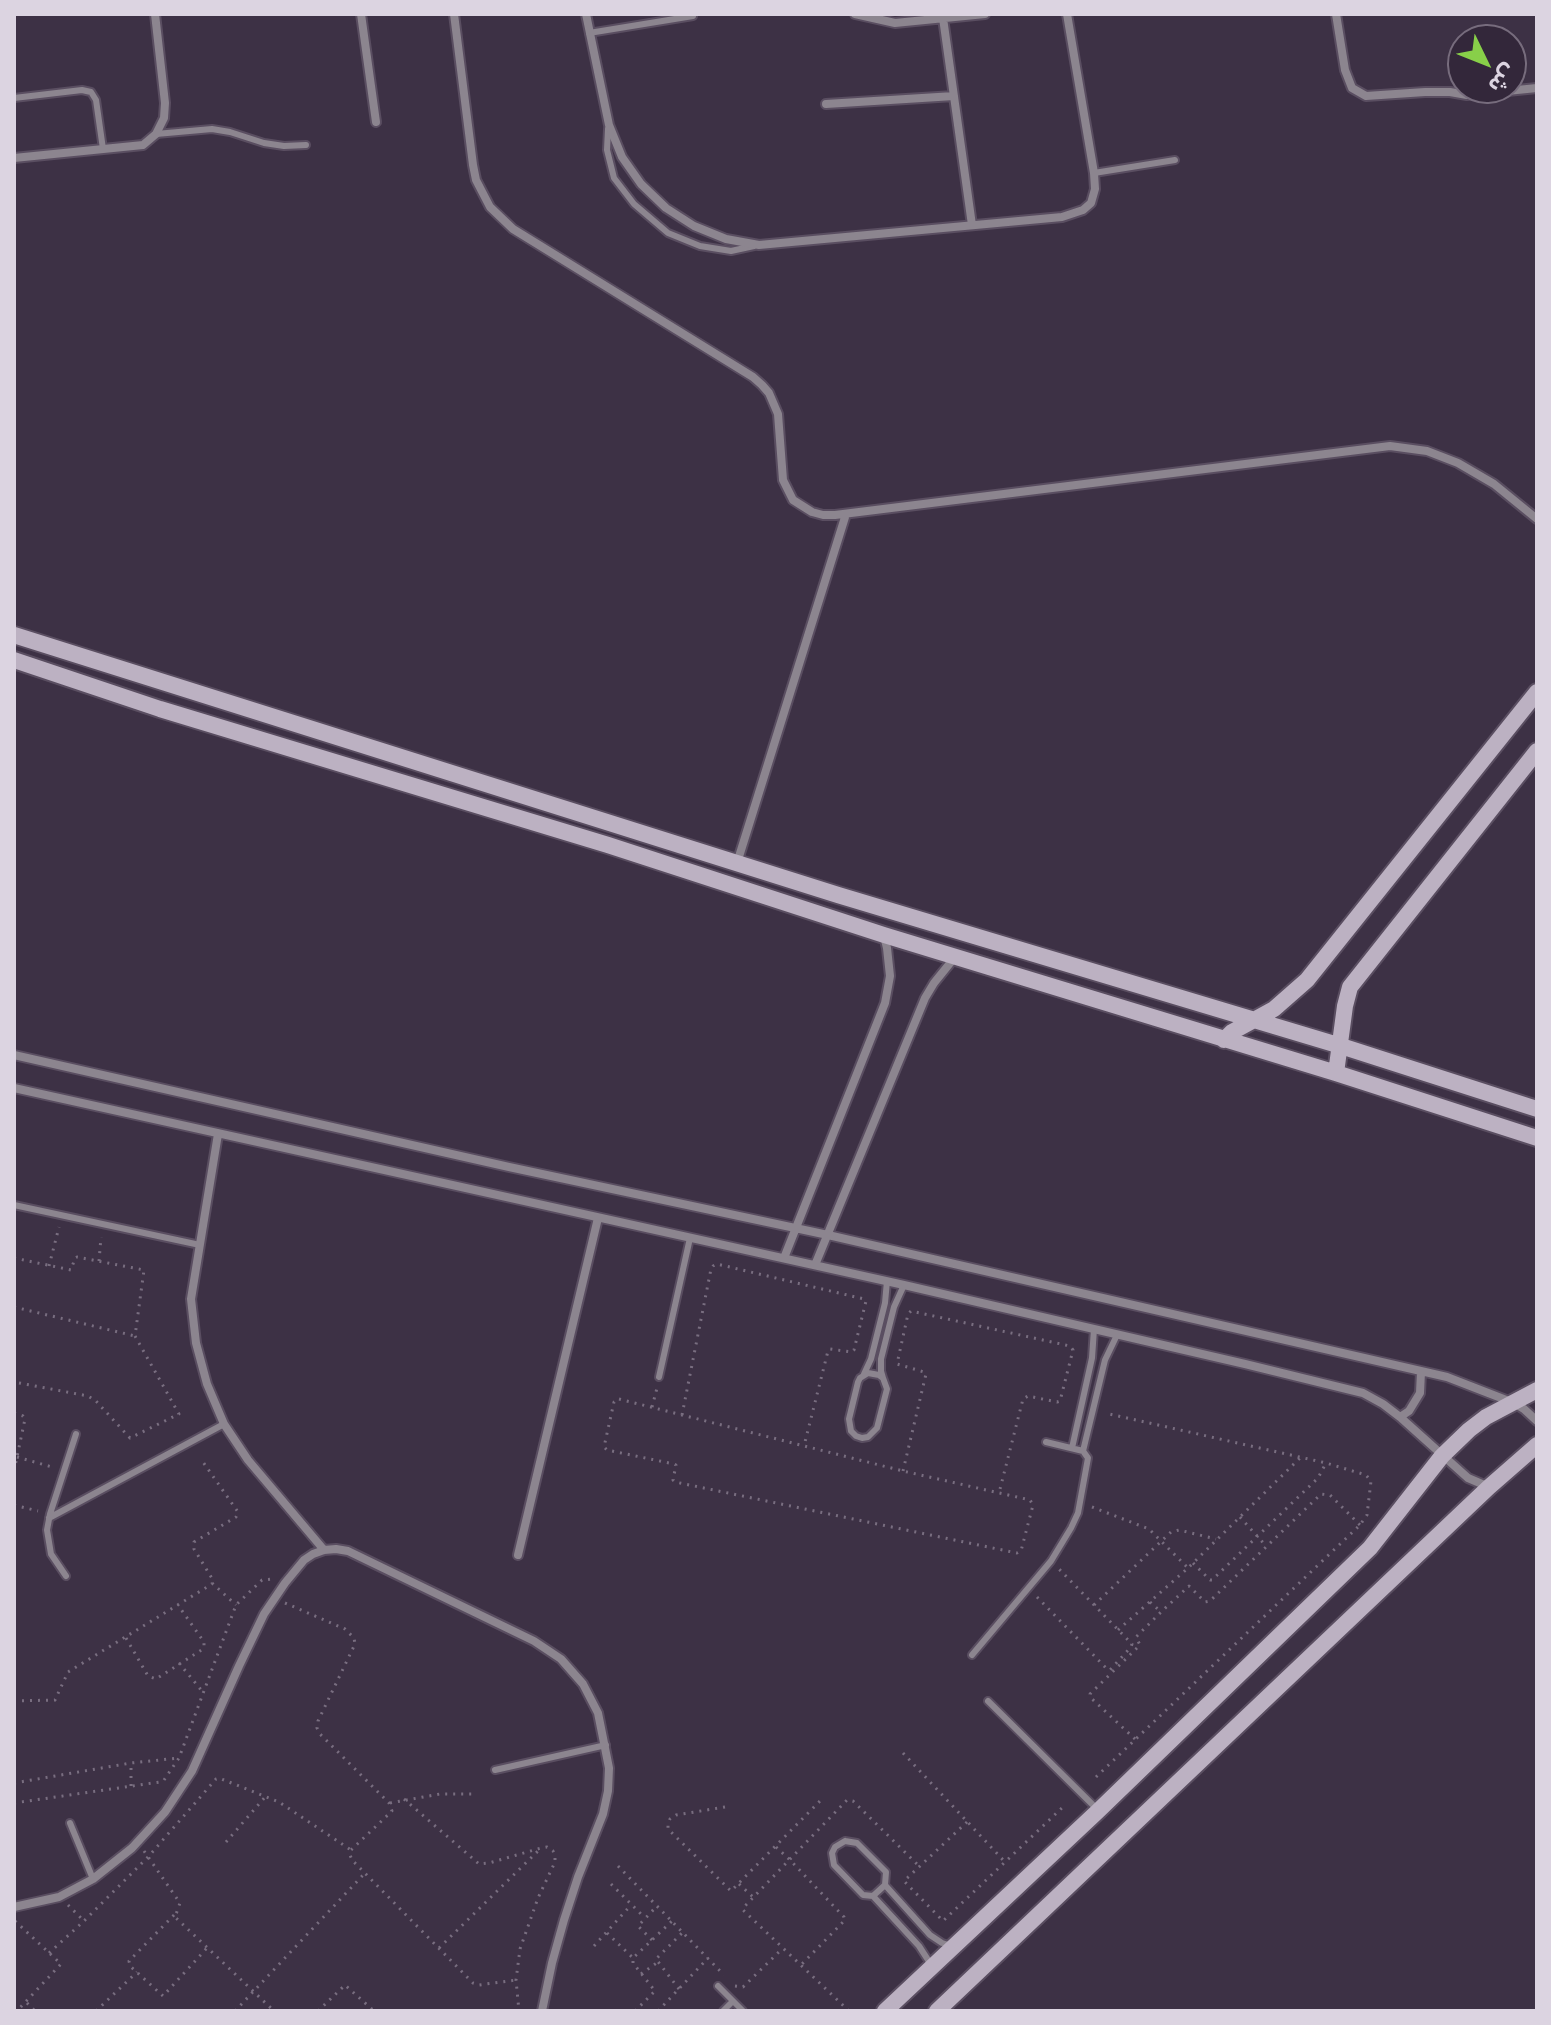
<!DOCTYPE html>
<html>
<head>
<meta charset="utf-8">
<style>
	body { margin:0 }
	#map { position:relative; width:1551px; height:2025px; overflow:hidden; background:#3d3145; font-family:Quicksand,"Noto Sans Arabic",sans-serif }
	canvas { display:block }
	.frame { position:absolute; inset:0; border:16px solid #dcd4e1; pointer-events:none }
	.north { position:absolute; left:1447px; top:24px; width:80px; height:80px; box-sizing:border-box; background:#33273a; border:2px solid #776c7d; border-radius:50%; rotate:133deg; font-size:22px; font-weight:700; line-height:32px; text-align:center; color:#dcd4e1 }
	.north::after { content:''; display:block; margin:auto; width:28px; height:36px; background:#88cf49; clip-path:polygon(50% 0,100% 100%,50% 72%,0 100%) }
</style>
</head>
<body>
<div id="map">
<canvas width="1551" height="2025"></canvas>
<div class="frame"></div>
<div class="north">ش</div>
</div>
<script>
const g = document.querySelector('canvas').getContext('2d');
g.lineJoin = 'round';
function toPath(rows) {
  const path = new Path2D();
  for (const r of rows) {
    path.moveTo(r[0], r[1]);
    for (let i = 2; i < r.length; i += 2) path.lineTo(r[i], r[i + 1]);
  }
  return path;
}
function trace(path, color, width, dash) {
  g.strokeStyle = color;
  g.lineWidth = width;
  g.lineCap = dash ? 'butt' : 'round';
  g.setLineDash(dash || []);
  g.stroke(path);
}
const path = toPath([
	[14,1258,71,1270,75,1258,77,1257,144,1270,135,1336,179,1414,130,1438,96,1401,88,1396,14,1382],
	[99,1261,101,1237],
	[49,1266,59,1227],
	[14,1307,135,1336],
	[619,1399,903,1471,1030,1500,1033,1505,1021,1551,1017,1553,675,1482,673,1480,676,1465,674,1464,607,1450,604,1447,614,1402,619,1399],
	[652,1407,657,1388],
	[14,1413,23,1416,25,1419,14,1471],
	[682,1415,711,1269,713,1266,717,1264,864,1299,866,1301,854,1350,852,1352,830,1349,828,1351,804,1446],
	[17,1457,52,1467],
	[903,1471,926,1374,924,1372,897,1364,908,1314,911,1311,1070,1346,1073,1350,1060,1401,1057,1402,1028,1396,1023,1399,999,1493],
	[14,1505,38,1511],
	[1092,1507,1149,1529,1188,1568],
	[1240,1517,1266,1546],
	[1193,1563,1210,1580,1212,1580,1318,1478,1326,1463],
	[212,1583,236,1605],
	[1037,1597,1107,1669,1110,1670,1131,1647,1132,1644,1058,1568],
	[1150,1602,1161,1612],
	[285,1603,345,1629,354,1638,355,1644,318,1721,317,1728,320,1734,389,1803,392,1811,351,1850,350,1855,352,1860,473,1983,479,1985,516,1980],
	[1094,1605,1171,1532,1179,1530,1216,1539],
	[1118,1630,1188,1568,1301,1457],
	[126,1638,148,1676,156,1679,203,1649,204,1646,204,1642,178,1605],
	[179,1663,202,1691],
	[14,1701,55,1700,68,1672,212,1584,213,1580,194,1549,194,1542,236,1517,238,1512,203,1462],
	[1135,1739,1091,1698,1090,1694,1140,1645,1136,1637,1161,1612,1189,1586,1205,1602,1210,1601,1321,1494,1330,1495,1360,1525],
	[903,1753,1005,1862],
	[1096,1777,1360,1525,1367,1515,1371,1481,1366,1475,1326,1463,1105,1413],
	[14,1783,131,1763,179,1758],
	[131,1786,131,1763],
	[404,1799,479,1864,489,1863,541,1848,547,1847,553,1851,555,1856,555,1862,538,1898,520,1949,516,1980,519,2011],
	[14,1803,160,1782,164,1780,179,1758,236,1605,262,1580,272,1579],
	[390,1803,440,1794,477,1794],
	[725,1807,676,1815,670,1819,668,1824,668,1829,731,1891,820,1801],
	[967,1822,904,1881,943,1921,1064,1806],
	[226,1842,266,1796],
	[776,1847,790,1860,844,1917,845,1920,801,1965],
	[144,1851,180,1903,175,1917,274,2011],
	[618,1866,724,1975],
	[611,1884,645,1918],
	[739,1884,753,1897],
	[68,1905,84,1921],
	[174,1915,129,1961,130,1966,163,1996,207,1948],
	[15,1921,61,1964,17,2011],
	[607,1933,633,1958],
	[652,1940,638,1926,657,1906],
	[594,1946,631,1905],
	[439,1948,539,1850],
	[49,1953,84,1921,148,1857,216,1779,219,1778,279,1802,351,1850],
	[641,1974,658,1962],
	[735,1986,743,1987,783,1948],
	[679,1989,656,1959,683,1932],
	[27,2003,35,2011],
	[96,2011,137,1972],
	[235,2011,365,1873],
	[318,2011,345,1985,374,2011],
	[635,2011,655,1991,633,1963,633,1958,672,1921],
	[658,2011,708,1958],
	[849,2011,743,1910,743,1908,847,1800,853,1801,919,1866]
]);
const lane = toPath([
	[589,33,693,16],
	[14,98,82,90,91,92,96,100,103,149],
	[608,129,607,150,614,178,634,204,668,233,700,246,731,251,754,246],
	[156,134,212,129,230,132,264,143,284,146,306,145],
	[1094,173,1175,160],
	[14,1205,200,1245],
	[868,1373,879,1375,883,1378,887,1389,877,1428,868,1437,862,1438,856,1436,851,1431,849,1419,858,1382,860,1378,868,1373],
	[864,1374,871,1359,885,1303,887,1281],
	[659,1377,690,1238],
	[883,1378,881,1371,881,1359,894,1307,904,1285],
	[1072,1448,1092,1358,1094,1329],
	[1083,1451,1105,1360,1117,1335],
	[49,1518,224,1424],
	[66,1576,51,1554,47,1530,50,1514,76,1434],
	[972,1655,1051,1561,1071,1528,1078,1513,1088,1458,1083,1451,1046,1442],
	[988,1701,1096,1808],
	[495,1770,606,1745],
	[70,1823,93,1879],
	[845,1841,857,1843,886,1872,885,1885,873,1896,863,1895,834,1865,832,1853,835,1847,845,1841],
	[885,1885,930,1935,942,1943,952,1946],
	[873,1896,919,1946,930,1963],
	[718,1986,743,2011],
	[723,2011,733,2001]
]);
const street = toPath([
	[361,14,376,122],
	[454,14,473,165,476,180,490,207,513,229,753,377,762,385,769,393,778,414,783,480,793,500,812,512,823,515,835,515,1390,446,1427,451,1458,463,1494,484,1537,519],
	[586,14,609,125,622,157,641,184,666,208,694,226,726,239,759,245,1062,217,1083,210,1091,203,1095,189,1094,173,1067,14],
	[855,14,895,23,985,14],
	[1336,14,1345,70,1352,88,1366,96,1425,92,1450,92,1467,95,1537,88],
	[943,18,972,225],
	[826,104,954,96],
	[14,158,143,145,156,134,164,118,165,103,155,14],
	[737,863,846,514],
	[14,1055,509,1167,828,1235,1447,1377,1514,1403,1524,1409,1537,1421],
	[14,1088,904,1285,1245,1364,1363,1393,1383,1404,1400,1417,1468,1478,1489,1487],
	[218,1134,191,1299,196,1343,207,1384,224,1424,248,1460,324,1550],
	[784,1258,885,1003,890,976,887,948,884,936],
	[815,1265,925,998,934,983,955,957],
	[1400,1417,1409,1411,1420,1393,1421,1372],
	[518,1555,598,1218],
	[14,1907,59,1897,93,1879,132,1848,165,1812,192,1771,239,1666,264,1614,285,1583,304,1560,313,1554,324,1550,336,1549,348,1551,534,1641,561,1659,583,1684,598,1713,609,1768,608,1791,603,1814,578,1877,564,1920,552,1963,542,2011]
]);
const secondary = toPath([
	[14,635,838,895,1341,1046,1537,1109],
	[14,660,160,709,608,845,884,935,1336,1073,1537,1138],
	[1224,1040,1232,1032,1274,1009,1307,980,1537,692],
	[1336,1073,1345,1006,1350,987,1537,751],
	[885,2011,1098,1811,1370,1548,1442,1456,1469,1430,1486,1417,1537,1390],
	[937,2011,1489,1487,1537,1445]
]);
trace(lane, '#5a4e61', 10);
trace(street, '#5a4e61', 12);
trace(secondary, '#5a4e61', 20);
trace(path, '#796e80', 3, [2, 6]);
trace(lane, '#8c858f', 6);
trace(street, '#8c858f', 8);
trace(secondary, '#bcb1c2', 16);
</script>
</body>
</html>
